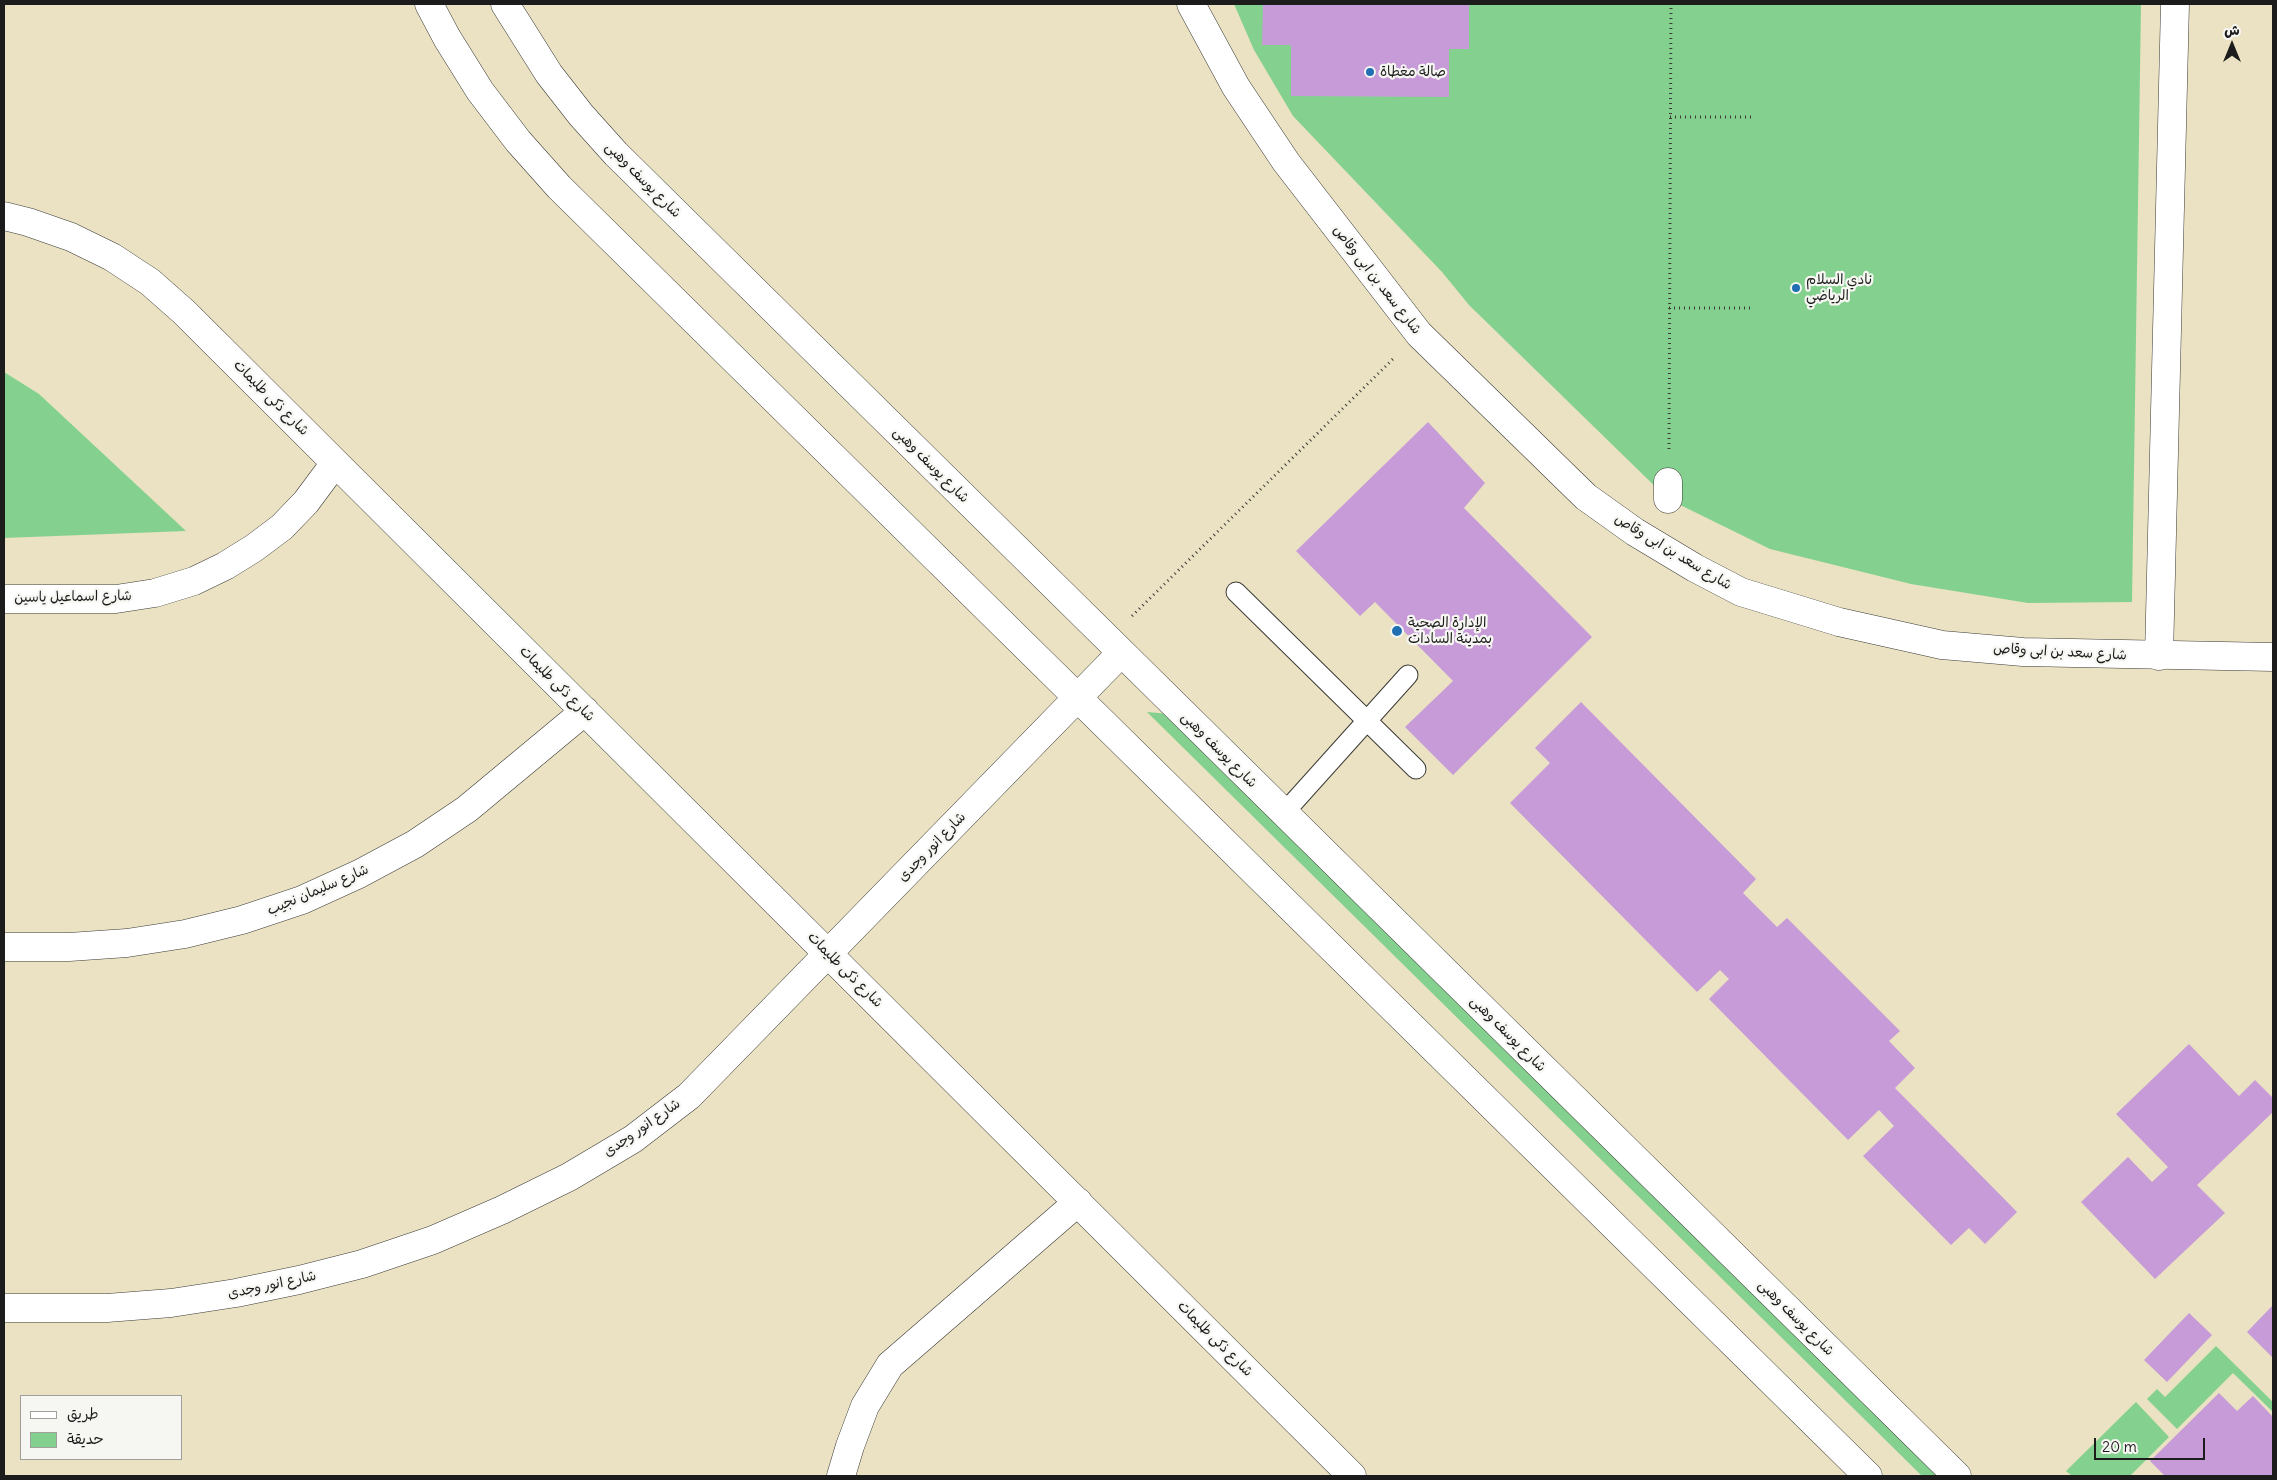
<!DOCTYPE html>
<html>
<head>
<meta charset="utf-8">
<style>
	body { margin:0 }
	#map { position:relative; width:2277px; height:1480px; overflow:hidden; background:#eae2c3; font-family:Delius,"Playpen Sans Arabic",sans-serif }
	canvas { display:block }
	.frame { position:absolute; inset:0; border:5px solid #1c1c1c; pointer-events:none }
	.legend { position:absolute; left:20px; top:1395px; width:162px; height:65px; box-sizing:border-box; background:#f6f6f2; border:1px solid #9f9f9c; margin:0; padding:6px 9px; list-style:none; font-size:15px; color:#1c1c1c }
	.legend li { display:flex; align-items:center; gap:10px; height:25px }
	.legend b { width:25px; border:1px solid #9f9f9c }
	.north { position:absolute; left:2207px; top:20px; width:50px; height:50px; -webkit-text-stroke:4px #f6f6f2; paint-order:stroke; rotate:0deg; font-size:14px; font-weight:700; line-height:20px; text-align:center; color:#1c1c1c }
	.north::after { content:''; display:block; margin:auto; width:18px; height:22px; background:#1c1c1c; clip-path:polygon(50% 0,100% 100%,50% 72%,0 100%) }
	.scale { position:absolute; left:2094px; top:1438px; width:111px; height:22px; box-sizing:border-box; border:2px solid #1c1c1c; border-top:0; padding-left:6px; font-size:15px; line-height:18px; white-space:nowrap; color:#1c1c1c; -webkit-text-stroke:4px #f6f6f2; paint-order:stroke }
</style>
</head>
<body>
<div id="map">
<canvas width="2277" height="1480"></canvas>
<div class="frame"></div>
<ul class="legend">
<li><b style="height:6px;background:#fff"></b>طريق</li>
<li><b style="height:14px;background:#84d18f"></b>حديقة</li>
</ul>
<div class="north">ش</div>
<div class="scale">20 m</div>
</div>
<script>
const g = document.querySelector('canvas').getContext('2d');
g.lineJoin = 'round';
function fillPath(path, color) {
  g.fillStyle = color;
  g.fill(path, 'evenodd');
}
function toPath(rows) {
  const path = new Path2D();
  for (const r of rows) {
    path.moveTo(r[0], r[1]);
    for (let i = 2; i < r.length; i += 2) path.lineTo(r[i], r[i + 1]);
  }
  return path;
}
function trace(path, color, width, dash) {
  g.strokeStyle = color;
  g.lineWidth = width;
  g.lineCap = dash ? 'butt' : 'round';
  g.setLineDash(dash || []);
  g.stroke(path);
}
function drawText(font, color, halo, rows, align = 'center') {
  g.font = font + ' Delius,"Playpen Sans Arabic",sans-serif';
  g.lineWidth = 4.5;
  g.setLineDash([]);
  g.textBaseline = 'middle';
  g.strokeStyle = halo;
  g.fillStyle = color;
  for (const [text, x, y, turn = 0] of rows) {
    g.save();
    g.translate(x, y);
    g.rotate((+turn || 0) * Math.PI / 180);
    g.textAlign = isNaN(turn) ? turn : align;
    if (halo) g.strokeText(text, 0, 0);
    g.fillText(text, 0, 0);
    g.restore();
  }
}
const green = toPath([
	[1234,4,2141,4,2132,602,2028,603,1911,584,1770,549,1668,499,1469,305,1442,272,1293,116,1254,50],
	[4,372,39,394,186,531,4,538],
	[1147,712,1193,716,1957,1476,1922,1476],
	[2216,1346,2273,1402,2273,1412,2233,1373,2177,1429,2147,1399,2157,1389,2165,1397],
	[2136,1402,2169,1437,2130,1476,2072,1476,2066,1471]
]);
const building = toPath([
	[1263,4,1469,4,1469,49,1449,49,1449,97,1291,96,1291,45,1262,45],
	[1428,422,1485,483,1464,508,1592,637,1453,775,1405,727,1453,681,1375,602,1360,616,1296,551],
	[1581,702,1756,879,1743,893,1777,927,1787,918,1900,1031,1889,1041,1915,1068,1895,1088,2017,1212,1985,1244,1969,1228,1951,1245,1863,1156,1894,1126,1879,1110,1848,1140,1709,999,1729,979,1720,970,1697,992,1510,803,1550,763,1535,748],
	[2189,1044,2239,1096,2255,1080,2273,1098,2273,1112,2197,1185,2225,1213,2155,1279,2081,1202,2128,1157,2152,1182,2168,1167,2116,1114],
	[2273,1305,2273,1358,2247,1332],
	[2189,1313,2212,1335,2167,1382,2144,1360],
	[2219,1393,2237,1411,2253,1396,2273,1417,2273,1476,2165,1476,2150,1461]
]);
const path = toPath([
	[1670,117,1751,117],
	[1669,308,1752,308],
	[1669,449,1671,4],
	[1132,616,1395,357]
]);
const lane = toPath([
	[1236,592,1416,769],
	[1284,813,1408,675]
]);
const street = toPath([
	[4,216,28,222,71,237,112,257,150,282,184,312,1352,1476],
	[1668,499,1668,482],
	[4,599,116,599,155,593,194,581,225,566,254,548,282,527,306,502,335,463],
	[2159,656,2175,4],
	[4,947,69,947,127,943,185,934,242,920,302,900,359,874,415,844,467,809,585,711],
	[4,1308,107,1308,171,1303,236,1293,299,1280,362,1264,433,1240,502,1210,569,1177,633,1139,689,1096,1121,653],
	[841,1476,850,1446,865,1406,890,1365,1078,1202]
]);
const secondary = toPath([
	[429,4,447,38,480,91,518,141,559,187,1868,1476],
	[505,4,549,74,581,115,616,154,1957,1476],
	[1191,4,1236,87,1286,162,1419,334,1586,497,1635,532,1695,568,1741,592,1839,622,1942,645,2023,652,2273,657]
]);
const markers = [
	[1370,72,5,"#1f6fb2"],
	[1796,288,5,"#1f6fb2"],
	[1397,631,6,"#1f6fb2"]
];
const poiNames = [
	["صالة مغطاة",1380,72],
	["نادي السلام",1806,280],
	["الرياضي",1806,296],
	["الإدارة الصحية",1408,623],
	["بمدينة السادات",1408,639]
];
const streetNames = [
	["شارع يوسف وهبى",643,180,45],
	["شارع سعد بن ابى وقاص",1377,280,52],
	["شارع ذكى طليمات",271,398,45],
	["شارع يوسف وهبى",931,465,45],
	["شارع سعد بن ابى وقاص",1673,552,31],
	["شارع اسماعيل ياسين",73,597,-1],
	["شارع سعد بن ابى وقاص",2060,652,3],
	["شارع ذكى طليمات",557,684,45],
	["شارع يوسف وهبى",1219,750,45],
	["شارع انور وجدى",932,847,-46],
	["شارع سليمان نجيب",318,890,-23],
	["شارع ذكى طليمات",845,970,45],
	["شارع يوسف وهبى",1508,1034,45],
	["شارع انور وجدى",642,1128,-35],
	["شارع انور وجدى",272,1285,-12],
	["شارع يوسف وهبى",1796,1318,45],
	["شارع ذكى طليمات",1215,1339,45]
];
fillPath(green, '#84d18f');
fillPath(building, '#c79bd8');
trace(lane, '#3b3a35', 21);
trace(street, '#3b3a35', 29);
trace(secondary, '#3b3a35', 29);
trace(path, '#3b3a35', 3, [1, 4]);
trace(lane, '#fff', 19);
trace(street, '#fff', 28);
trace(secondary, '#fff', 28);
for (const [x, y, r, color] of markers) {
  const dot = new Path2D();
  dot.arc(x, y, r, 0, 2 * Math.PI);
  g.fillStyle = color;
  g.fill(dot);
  trace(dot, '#f6f6f2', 2);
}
drawText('14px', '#1c1c1c', '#f6f6f2', poiNames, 'left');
drawText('14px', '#1c1c1c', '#f6f6f2', streetNames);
</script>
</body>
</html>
